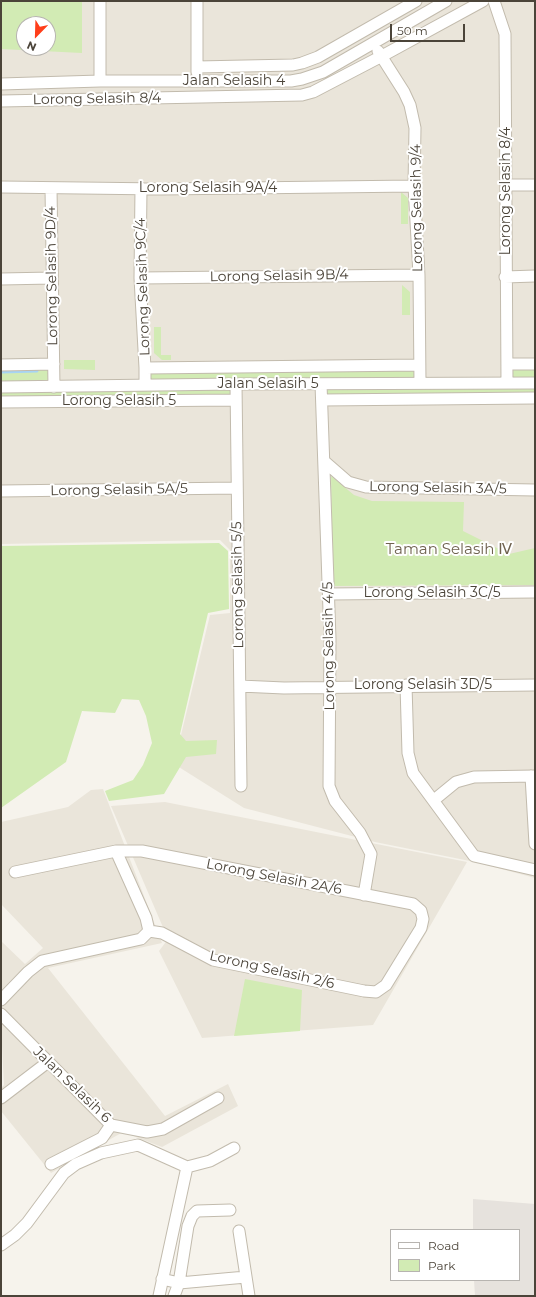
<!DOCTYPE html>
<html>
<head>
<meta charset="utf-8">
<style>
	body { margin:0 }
	#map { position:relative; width:536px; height:1297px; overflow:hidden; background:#f6f3ec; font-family:Montserrat,sans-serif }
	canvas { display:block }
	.frame { position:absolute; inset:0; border:2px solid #4b4439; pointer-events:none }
	.legend { position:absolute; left:390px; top:1229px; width:130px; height:52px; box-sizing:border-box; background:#fff; border:1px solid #b7b4b0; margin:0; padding:5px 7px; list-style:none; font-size:12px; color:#4b4439 }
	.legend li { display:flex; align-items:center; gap:8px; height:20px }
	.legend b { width:20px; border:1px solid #b7b4b0 }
	.north { position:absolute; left:16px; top:16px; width:40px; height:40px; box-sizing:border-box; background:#fff; border:1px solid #b7b4b0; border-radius:50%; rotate:203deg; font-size:11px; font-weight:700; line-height:16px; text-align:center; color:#4b4439 }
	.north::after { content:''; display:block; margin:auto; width:14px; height:18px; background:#ff3e1a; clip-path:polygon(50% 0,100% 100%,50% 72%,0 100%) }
	.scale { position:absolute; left:390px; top:24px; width:75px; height:18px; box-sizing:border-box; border:2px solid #4b4439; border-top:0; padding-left:5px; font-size:12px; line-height:14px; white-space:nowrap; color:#4b4439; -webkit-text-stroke:3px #fff; paint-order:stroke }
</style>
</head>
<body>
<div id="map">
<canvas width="536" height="1297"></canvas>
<div class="frame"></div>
<ul class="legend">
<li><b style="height:5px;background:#fff"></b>Road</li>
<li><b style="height:11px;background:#d2ebb4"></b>Park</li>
</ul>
<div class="north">N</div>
<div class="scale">50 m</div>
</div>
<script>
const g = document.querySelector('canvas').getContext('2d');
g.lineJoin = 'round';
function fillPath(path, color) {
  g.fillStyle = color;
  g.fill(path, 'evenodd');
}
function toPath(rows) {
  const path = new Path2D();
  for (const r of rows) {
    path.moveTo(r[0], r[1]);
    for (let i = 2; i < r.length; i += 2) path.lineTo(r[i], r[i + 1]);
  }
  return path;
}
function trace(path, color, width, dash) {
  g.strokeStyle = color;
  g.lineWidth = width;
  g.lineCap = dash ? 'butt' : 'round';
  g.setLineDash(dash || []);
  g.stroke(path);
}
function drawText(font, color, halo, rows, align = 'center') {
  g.font = font + ' Montserrat,sans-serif';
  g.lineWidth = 4;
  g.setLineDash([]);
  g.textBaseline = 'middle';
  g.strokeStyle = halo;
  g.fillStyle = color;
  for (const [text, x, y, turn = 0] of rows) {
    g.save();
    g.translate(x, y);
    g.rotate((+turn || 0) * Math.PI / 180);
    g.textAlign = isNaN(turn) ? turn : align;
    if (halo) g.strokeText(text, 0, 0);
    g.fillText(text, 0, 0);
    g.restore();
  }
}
const residential = toPath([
	[1,1,535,1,535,878,475,862,375,842,244,808,174,764,210,615,230,613,230,550,220,540,1,544],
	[24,24,48,24,48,48,24,48],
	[103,789,162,943,48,968,165,1116,228,1084,238,1106,162,1147,123,1132,51,1173,1,1111,1,1088,4,1085,1,1026,1,941,25,964,43,948,1,904,1,822,68,807,91,790],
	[165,802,467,862,373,1025,202,1038,159,951,168,939,111,806]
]);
const industrial = toPath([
	[473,1199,535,1204,535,1296,475,1296,474,1280,519,1280,519,1230,473,1230]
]);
const green = toPath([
	[1,1,82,1,82,53,1,49],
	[24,24,48,24,48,48,24,48],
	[401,192,408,198,408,224,401,224],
	[402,285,410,292,410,315,402,315],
	[154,327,161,327,161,355,171,355,171,360,162,360,154,353],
	[64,360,95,360,95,370,64,369],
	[54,364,54,386,145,385,145,368,419,365,420,383,507,383,507,364,535,364,535,398,322,400,321,384,236,384,236,400,1,402,1,365],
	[331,476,354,495,372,501,464,502,463,531,509,554,535,548,535,585,333,586],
	[219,543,228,551,229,609,208,613,180,734,186,741,217,740,216,754,186,757,164,794,109,801,105,791,133,780,143,765,152,743,146,716,139,700,122,699,115,713,82,711,66,762,1,808,1,546],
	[245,979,302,990,300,1031,234,1036]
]);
const stream = toPath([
	[1,372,37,371]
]);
const minor = toPath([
	[100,1,100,81],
	[197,1,197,72],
	[494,1,505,34,507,383],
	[378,51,404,92,410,105,415,128,414,186,419,275,420,383],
	[197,67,293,65,302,63,318,57,416,1],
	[1,84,100,81,291,81,302,79,323,72,446,1],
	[1,101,302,95,313,92,382,56,483,1],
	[507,185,535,185],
	[1,187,161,189,414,186],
	[51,188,54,387],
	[141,188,140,278,145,368,145,385],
	[505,277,535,276],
	[140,278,419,275],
	[1,279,52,278],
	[507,364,535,364],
	[1,365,54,364],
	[145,368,419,365],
	[236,384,241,786],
	[321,384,330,639,329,786,335,801,360,833,371,854,364,895],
	[1,387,236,384,535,383],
	[322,400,535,398],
	[1,402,236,400],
	[325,462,348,482,366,487,535,490],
	[1,491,237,488],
	[329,594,535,592],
	[406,685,408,753,413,773,474,856,535,870],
	[240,686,284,688,535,685],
	[531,776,535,844],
	[434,800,456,782,474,777,535,776],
	[116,851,142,851,413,904,421,911,423,919,421,928,386,985,376,992,364,991,213,960,162,933,149,931],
	[1,1000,28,972,42,961,141,939,149,931,146,918,116,851,15,872],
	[1,1014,111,1125,147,1132,163,1129,218,1098],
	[1,1098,48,1062],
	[51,1164,102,1138,111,1125],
	[187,1167,210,1161,234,1148],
	[239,1231,249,1296],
	[1,1245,15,1235,27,1223,64,1173,76,1164,101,1153,138,1145,187,1167],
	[162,1279,179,1283,246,1277],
	[159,1296,187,1167],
	[174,1296,179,1283,188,1226,192,1216,197,1211,230,1210]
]);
const streetNames = [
	["Jalan Selasih 4",234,81],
	["Lorong Selasih 8/4",97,99,-1],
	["Lorong Selasih 9A/4",208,188],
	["Lorong Selasih 8/4",506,191,-90],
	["Lorong Selasih 9/4",417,208,-91],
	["Lorong Selasih 9D/4",52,276,-91],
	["Lorong Selasih 9B/4",279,276,-1],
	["Lorong Selasih 9C/4",143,287,-92],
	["Jalan Selasih 5",268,384],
	["Lorong Selasih 5",119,401],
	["Lorong Selasih 3A/5",438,488,1],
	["Lorong Selasih 5A/5",119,490,-1],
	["Lorong Selasih 5/5",238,585,-91],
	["Lorong Selasih 3C/5",432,593],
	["Lorong Selasih 4/5",329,646,-91],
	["Lorong Selasih 3D/5",423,685],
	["Lorong Selasih 2A/6",274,877,11],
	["Lorong Selasih 2/6",272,970,13],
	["Jalan Selasih 6",72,1085,44]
];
const neighbourhoodNames = [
	["Taman Selasih Ⅳ",449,550]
];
fillPath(residential, '#eae5da');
fillPath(industrial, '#e6e2dd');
fillPath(green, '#d2ebb4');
trace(stream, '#a7d4f4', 3);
trace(minor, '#c2bbad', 13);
trace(minor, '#fff', 11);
drawText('14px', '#4b4439', '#fff', streetNames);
drawText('15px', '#6f624f', '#fff', neighbourhoodNames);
</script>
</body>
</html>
